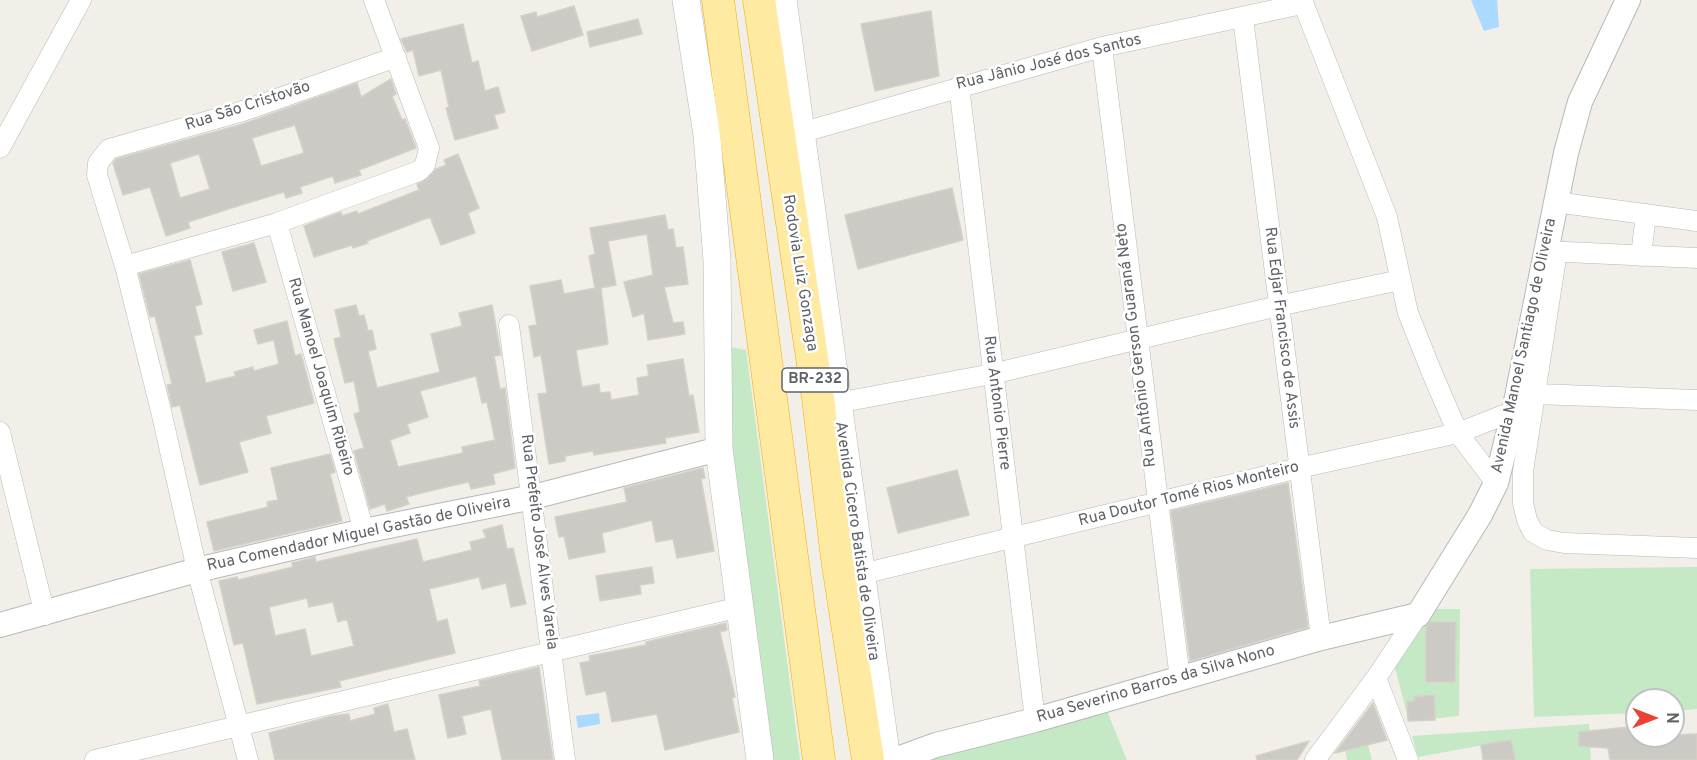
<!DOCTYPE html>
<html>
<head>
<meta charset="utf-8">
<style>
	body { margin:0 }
	#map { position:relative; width:1697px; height:760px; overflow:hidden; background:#f1efe8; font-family:Overpass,sans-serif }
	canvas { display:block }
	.north { position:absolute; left:1625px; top:688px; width:60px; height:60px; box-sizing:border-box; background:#fff; border:2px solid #bfc1c3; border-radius:50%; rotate:90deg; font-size:16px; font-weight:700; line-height:24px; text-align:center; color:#5f6368 }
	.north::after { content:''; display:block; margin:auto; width:21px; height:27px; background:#ea4335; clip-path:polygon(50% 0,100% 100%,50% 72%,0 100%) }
</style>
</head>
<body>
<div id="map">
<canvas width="1697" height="760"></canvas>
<div class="north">N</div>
</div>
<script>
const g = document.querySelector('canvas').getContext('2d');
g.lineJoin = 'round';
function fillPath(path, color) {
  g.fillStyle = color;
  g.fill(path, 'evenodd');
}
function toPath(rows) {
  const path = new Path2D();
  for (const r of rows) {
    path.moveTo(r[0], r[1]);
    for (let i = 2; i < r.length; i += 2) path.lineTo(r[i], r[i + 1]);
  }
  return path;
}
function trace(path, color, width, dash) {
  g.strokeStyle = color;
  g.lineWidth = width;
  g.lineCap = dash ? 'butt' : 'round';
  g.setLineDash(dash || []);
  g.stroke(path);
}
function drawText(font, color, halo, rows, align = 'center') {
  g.font = font + ' Overpass,sans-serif';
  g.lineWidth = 5;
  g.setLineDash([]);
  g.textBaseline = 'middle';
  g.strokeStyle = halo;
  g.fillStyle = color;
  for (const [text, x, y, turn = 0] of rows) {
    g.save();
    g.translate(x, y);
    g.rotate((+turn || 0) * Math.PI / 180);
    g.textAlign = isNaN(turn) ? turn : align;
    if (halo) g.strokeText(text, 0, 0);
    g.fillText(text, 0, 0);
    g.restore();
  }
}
const green = toPath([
	[715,344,746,350,800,760,771,760],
	[1697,567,1697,709,1673,711,1673,700,1637,700,1637,713,1534,717,1530,569],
	[1428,609,1460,609,1459,716,1409,721,1394,664],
	[1107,711,1127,760,919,760],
	[1589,724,1591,760,1514,760,1511,740,1418,757,1412,736],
	[1368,745,1372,760,1347,760,1345,750]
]);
const water = toPath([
	[1471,0,1497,0,1499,27,1484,31],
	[599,713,600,724,578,728,576,716]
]);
const building = toPath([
	[574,6,583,35,532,51,521,16,536,12,537,17,574,6],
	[931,11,939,76,875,91,861,24,931,11],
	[638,19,642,34,590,47,587,32,638,19],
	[463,24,472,63,478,61,485,91,498,87,505,112,494,115,498,128,455,140,446,108,449,107,441,70,419,76,413,50,407,52,401,39,463,24],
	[391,79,396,94,392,96,402,120,405,119,416,148,359,170,361,175,335,183,333,176,300,187,302,193,286,198,284,192,241,205,188,222,190,228,166,236,150,187,123,195,113,163,116,159,243,124,357,83,361,97,391,79],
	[295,125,304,153,261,166,252,138,295,125],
	[199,154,210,189,180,198,170,163,199,154],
	[458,154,479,208,468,213,475,233,441,245,430,217,367,241,368,243,353,248,352,245,314,257,304,226,341,212,342,216,357,211,358,214,419,190,417,184,427,179,436,169,446,165,444,160,458,154],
	[952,188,963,240,858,269,845,215,952,188],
	[665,215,668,230,673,229,676,248,683,247,688,284,664,287,673,323,683,322,685,334,648,340,644,313,633,317,624,282,653,275,647,234,608,241,616,285,601,288,608,344,576,350,582,387,599,384,600,393,610,392,611,400,639,395,637,378,649,376,647,365,683,359,689,396,693,395,699,432,665,438,666,443,594,455,593,451,565,456,565,461,549,464,538,394,547,393,541,355,534,357,529,326,537,325,530,286,561,280,564,294,595,288,589,256,595,254,590,228,665,215],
	[254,243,266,282,233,291,222,252,254,243],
	[190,260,202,304,195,306,202,334,194,336,206,383,236,376,234,372,253,367,254,371,279,364,274,340,258,344,254,330,287,321,295,356,301,354,314,403,266,416,271,433,239,442,248,472,200,485,180,405,172,407,167,385,172,384,155,316,150,317,139,274,190,260],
	[356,305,359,316,364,315,368,331,372,330,376,349,368,351,377,388,440,372,431,334,462,326,459,313,492,305,501,355,494,356,500,389,505,388,515,468,493,474,495,484,471,489,469,482,446,487,406,497,409,504,387,511,385,504,370,509,354,451,364,448,354,414,360,412,354,381,345,383,334,339,341,337,335,310,356,305],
	[476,376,482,403,487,402,495,440,462,447,463,453,398,467,390,440,410,433,407,424,428,417,420,391,476,376],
	[330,454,335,472,330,474,342,521,214,551,207,522,268,507,267,502,278,500,271,468,330,454],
	[703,468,705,478,701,479,714,551,677,558,673,539,656,542,652,520,602,533,605,552,569,559,564,536,559,537,555,517,627,502,624,488,703,468],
	[957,470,969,515,898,533,887,488,957,470],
	[1288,483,1308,627,1190,661,1171,511,1288,483],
	[502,525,507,549,513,548,526,604,511,607,506,583,482,589,479,577,429,589,437,622,447,619,455,653,339,681,341,687,257,704,243,643,234,645,219,581,237,577,238,580,293,567,292,563,315,557,316,562,417,539,423,562,472,550,470,542,486,538,483,530,502,525],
	[307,598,309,607,333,602,338,622,347,619,354,646,311,656,305,629,275,636,269,607,307,598],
	[652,567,654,583,640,585,641,594,600,601,596,576,652,567],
	[1430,622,1456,622,1455,682,1426,682,1426,626,1430,622],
	[726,623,727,630,720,632,735,697,732,698,739,732,665,750,657,714,612,722,606,691,586,695,580,663,590,661,589,656,646,645,646,642,726,623],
	[539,667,553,760,502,760,491,709,462,716,466,734,448,738,439,695,480,686,479,681,539,667],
	[1434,695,1435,720,1408,721,1407,702,1415,701,1414,697,1434,695],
	[1373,703,1387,740,1335,753,1373,703],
	[388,704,394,732,407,729,415,760,275,760,269,733,332,716,349,714,350,721,375,714,374,708,388,704],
	[1629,727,1637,728,1637,736,1697,734,1697,760,1610,760,1608,748,1579,746,1579,732,1629,727],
	[1511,740,1515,760,1483,760,1481,745,1511,740],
	[1309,741,1297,760,1257,760,1256,756,1309,741]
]);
const minor = toPath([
	[1302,0,1387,217,1408,313,1432,373,1458,433,1496,483],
	[1243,18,1321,638],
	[1102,47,1180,679],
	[959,86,1035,720],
	[800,133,1102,47,1302,4],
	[0,148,81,0],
	[1555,202,1697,221],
	[277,223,364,531],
	[1545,251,1697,258],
	[1557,252,1523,471,1523,503,1527,520,1533,532,1547,540,1564,543,1697,548],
	[1641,256,1646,214],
	[125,266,277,223,419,171,425,165,429,148,374,0],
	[509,325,565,760],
	[1537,394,1697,400],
	[837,403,992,374,1278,306,1400,280],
	[0,432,45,615],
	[862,574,1299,468,1458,433,1514,411],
	[1376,678,1408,760],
	[95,760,740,607],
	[248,760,197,570,161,411,125,266,97,175,98,163,109,149,240,112,396,57],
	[1315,760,1376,678,1418,615]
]);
const tertiary = toPath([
	[0,625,197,570,364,531,533,497,719,449],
	[895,760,936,745,1035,720,1321,638,1418,615,1480,515,1496,483,1514,411,1566,153,1580,102,1628,0]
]);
const secondary = toPath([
	[686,0,707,135,717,260,719,449,760,760],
	[783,0,887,760]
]);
const trunk = toPath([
	[718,0,819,760],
	[759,0,818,398,837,558,868,760]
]);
const shields = [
	[815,380,66]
];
const shieldNames = [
	["BR-232",815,380]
];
const streetNames = [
	["Rua Jânio José dos Santos",1049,63,-14],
	["Rua São Cristovão",248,107,-18],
	["Rodovia Luiz Gonzaga",799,273,81],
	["Rua Edjar Francisco de Assis",1281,328,83],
	["Rua Antônio Gerson Guaraná Neto",1137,345,-97],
	["Avenida Manoel Santiago de Oliveira",1525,346,-78],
	["Rua Manoel Joaquim Ribeiro",320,377,74],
	["Rua Antonio Pierre",996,403,83],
	["Rua Doutor Tomé Rios Monteiro",1189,495,-14],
	["Rua Comendador Miguel Gastão de Oliveira",359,535,-12],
	["Avenida Cicero Batista de Oliveira",856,541,82],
	["Rua Prefeito José Alves Varela",538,542,83],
	["Rua Severino Barros da Silva Nono",1156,685,-16]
];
fillPath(green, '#c5e8c5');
fillPath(water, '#aadaff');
fillPath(building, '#cccac5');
trace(building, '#d6d1c6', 1.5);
trace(minor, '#b5b8bc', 21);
trace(tertiary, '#b5b8bc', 26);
trace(secondary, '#b6babf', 28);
trace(trunk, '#f9ab00', 33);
trace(minor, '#fff', 20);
trace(tertiary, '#fff', 24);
trace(secondary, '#fff', 27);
trace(trunk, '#feeaa1', 32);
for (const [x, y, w] of shields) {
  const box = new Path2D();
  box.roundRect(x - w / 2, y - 12, w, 24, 4.5);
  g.fillStyle = '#fff';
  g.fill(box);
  trace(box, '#5f6368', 1.5);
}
drawText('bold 15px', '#5f6368', null, shieldNames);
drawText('16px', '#5f6368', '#fff', streetNames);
</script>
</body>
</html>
